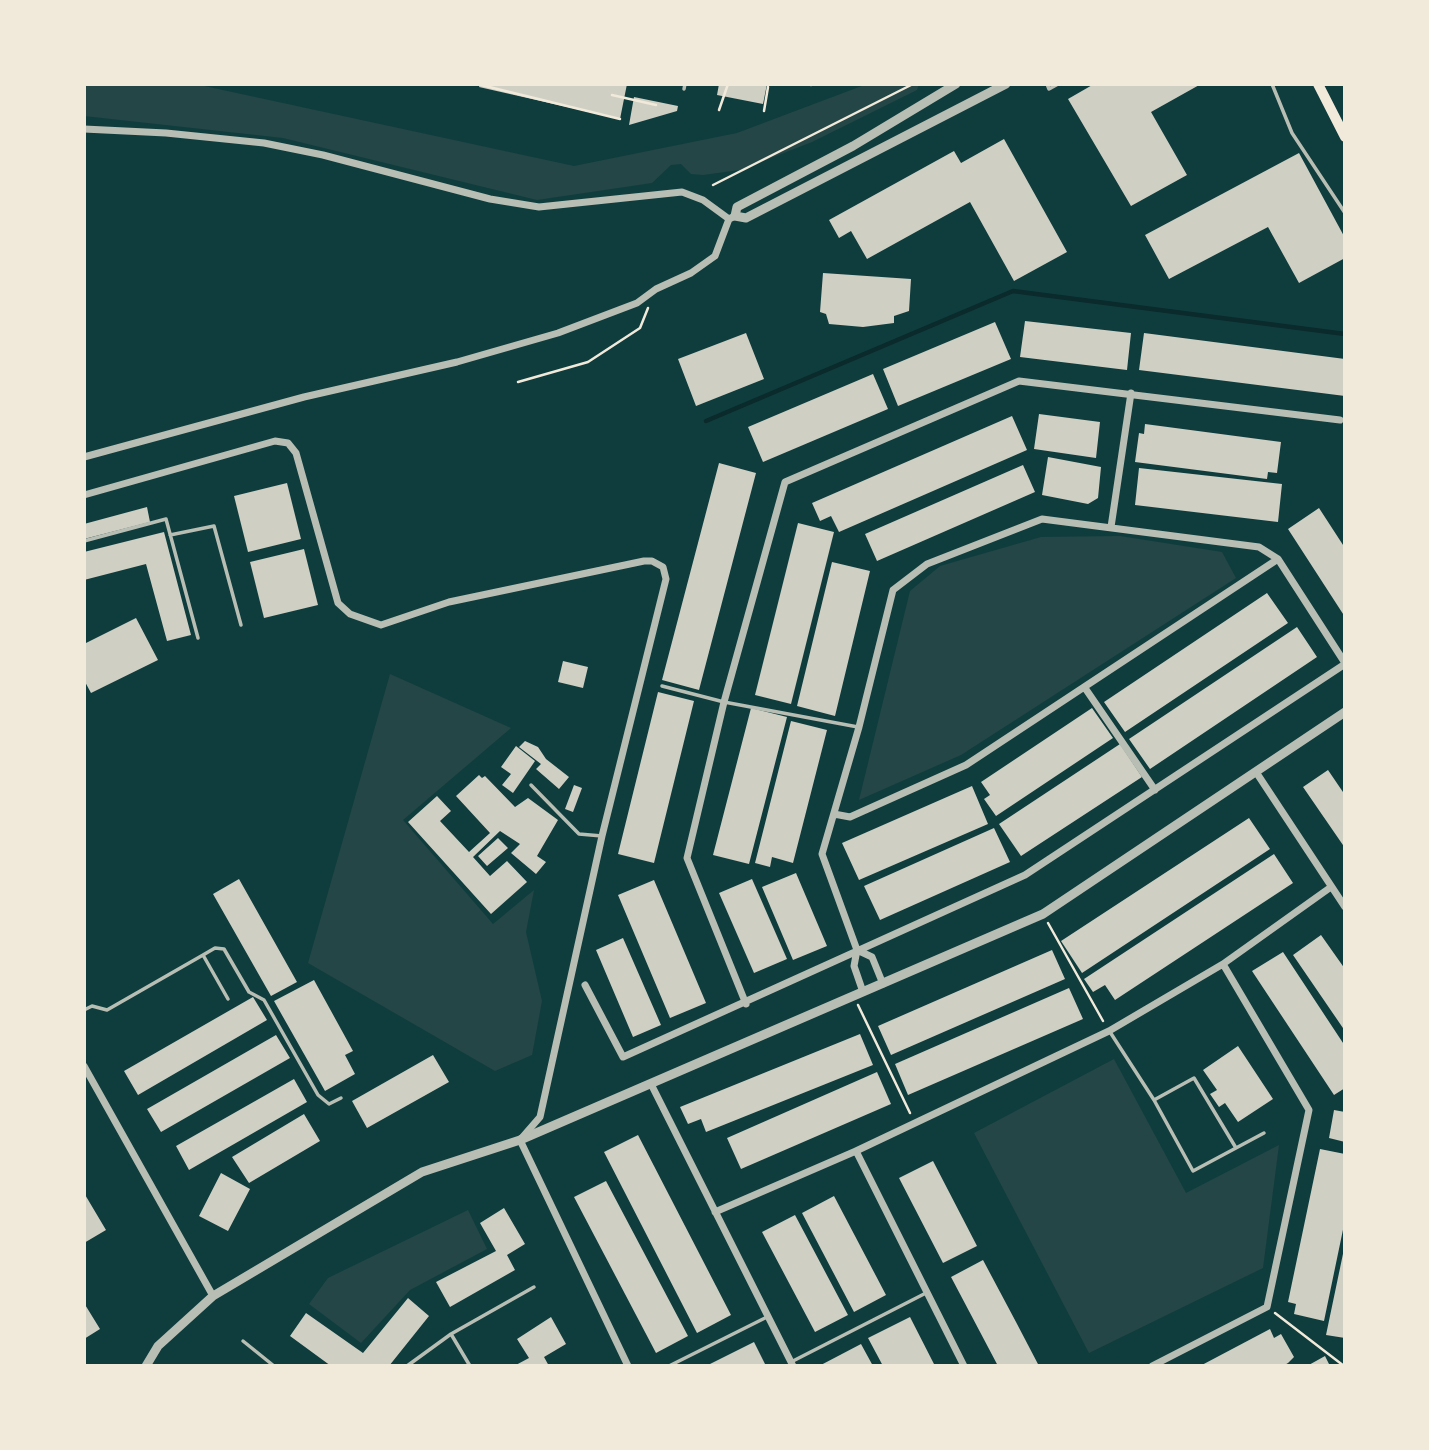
<!DOCTYPE html>
<html>
<head>
<meta charset="utf-8">
<style>
	body { margin:0 }
	#map { position:relative; width:1429px; height:1450px; overflow:hidden; background:#0f3d3e; font-family:"Noto Serif",serif }
	canvas { display:block }
	.frame { position:absolute; inset:0; border:86px solid #f1e9da; pointer-events:none }
</style>
</head>
<body>
<div id="map">
<canvas width="1429" height="1450"></canvas>
<div class="frame"></div>
</div>
<script>
const g = document.querySelector('canvas').getContext('2d');
g.lineJoin = 'round';
function fillPath(path, color) {
  g.fillStyle = color;
  g.fill(path, 'evenodd');
}
function toPath(rows) {
  const path = new Path2D();
  for (const r of rows) {
    path.moveTo(r[0], r[1]);
    for (let i = 2; i < r.length; i += 2) path.lineTo(r[i], r[i + 1]);
  }
  return path;
}
function trace(path, color, width, dash) {
  g.strokeStyle = color;
  g.lineWidth = width;
  g.lineCap = dash ? 'butt' : 'round';
  g.setLineDash(dash || []);
  g.stroke(path);
}
const green = toPath([
	[84,84,195,84,574,166,737,133,867,84,919,84,917,90,812,142,740,170,703,175,691,174,681,164,671,165,652,183,537,200,283,138,84,116],
	[1120,536,1222,552,1236,578,961,755,859,800,910,591,940,566,1041,537],
	[390,674,511,728,403,820,493,924,534,890,526,932,542,1001,532,1055,495,1071,308,963],
	[1114,1059,1186,1193,1279,1145,1263,1268,1089,1353,974,1133],
	[468,1210,487,1249,410,1290,361,1343,309,1304,328,1278]
]);
const stream = toPath([
	[706,421,1013,291,1345,334]
]);
const building = toPath([
	[480,84,627,84,620,119,479,87],
	[719,84,767,84,763,104,717,95],
	[1094,84,1201,84,1151,112,1187,175,1131,206,1068,99],
	[634,97,678,106,677,111,629,125],
	[1004,139,1067,252,1014,281,970,202,867,259,851,231,839,238,829,220,954,151,961,163],
	[1299,153,1345,238,1345,258,1299,283,1268,227,1169,279,1145,235],
	[823,273,911,279,909,311,894,316,894,323,863,327,829,324,826,314,820,312],
	[1025,321,1131,333,1127,370,1020,357],
	[995,322,1011,359,898,406,883,369],
	[746,333,764,379,696,406,678,359],
	[1144,333,1345,359,1345,396,1139,370],
	[873,374,888,409,763,462,748,427],
	[1039,414,1100,422,1096,458,1034,449],
	[1012,416,1027,450,839,532,831,516,820,521,812,503],
	[1145,424,1281,442,1277,473,1268,472,1267,479,1135,462,1139,433,1144,434],
	[1048,457,1101,467,1098,498,1088,504,1042,495],
	[719,463,756,473,699,690,662,680],
	[1023,465,1035,492,877,561,865,534],
	[1139,468,1282,484,1278,522,1135,505],
	[287,483,301,539,248,552,234,496],
	[147,507,150,522,84,539,84,524],
	[1319,508,1345,548,1345,617,1288,529],
	[798,523,834,532,791,704,755,695],
	[164,532,191,635,167,641,146,564,84,580,84,552],
	[304,549,318,605,264,618,250,562],
	[832,562,870,571,835,716,797,706],
	[1267,593,1288,623,1125,732,1104,702],
	[136,618,158,660,91,693,84,680,84,644],
	[1297,627,1317,657,1150,769,1129,739],
	[563,661,588,667,583,688,558,682],
	[658,692,694,701,654,863,618,854],
	[751,708,787,717,749,864,713,855],
	[1092,708,1113,738,996,816,984,799,990,795,981,782],
	[791,721,827,730,793,863,772,857,770,867,755,863],
	[525,741,538,747,546,759,569,777,559,789,536,769,541,764,519,747],
	[1120,744,1142,777,1021,856,999,824],
	[516,746,535,761,513,793,502,785,511,774,501,767],
	[1328,770,1345,795,1345,848,1303,787],
	[479,775,482,778,485,776,515,807,528,798,558,820,537,856,546,862,536,874,511,853,520,844,500,831,473,857,490,876,507,861,527,882,491,914,408,822,437,796,451,811,440,821,469,852,490,833,456,796],
	[574,785,582,788,573,812,565,809],
	[972,786,988,824,859,880,842,843],
	[1249,818,1270,849,1082,973,1061,941],
	[994,828,1010,862,880,920,864,886],
	[498,838,508,848,487,866,478,856],
	[1274,854,1293,883,1115,1000,1105,985,1093,992,1084,979],
	[796,873,827,946,793,960,762,887],
	[239,879,297,982,271,996,213,894],
	[752,879,787,959,754,973,719,893],
	[654,880,706,1003,670,1018,618,895],
	[1321,935,1345,969,1345,1031,1293,955],
	[623,938,661,1025,633,1037,596,950],
	[1052,950,1065,979,891,1055,878,1026],
	[1283,952,1345,1046,1345,1088,1334,1095,1252,971],
	[314,980,353,1051,345,1055,355,1074,325,1091,274,1001],
	[1069,988,1083,1019,908,1095,895,1064],
	[253,997,267,1020,138,1095,124,1071],
	[860,1034,873,1065,706,1132,701,1119,688,1124,680,1107],
	[276,1035,290,1058,161,1132,147,1109],
	[1238,1046,1273,1099,1238,1122,1225,1103,1219,1107,1210,1094,1217,1090,1203,1070],
	[433,1055,449,1082,367,1128,352,1101],
	[877,1072,891,1104,741,1169,727,1138],
	[294,1079,307,1102,189,1170,176,1146],
	[1334,1110,1345,1112,1345,1142,1329,1138],
	[304,1114,320,1141,249,1183,232,1157],
	[638,1135,731,1315,697,1333,604,1152],
	[1320,1149,1345,1154,1345,1220,1324,1321,1294,1314,1296,1304,1288,1302],
	[933,1161,977,1246,943,1263,899,1178],
	[221,1173,250,1189,228,1231,199,1216],
	[606,1181,688,1336,656,1353,574,1197],
	[84,1193,106,1230,84,1243],
	[834,1196,886,1295,854,1312,802,1213],
	[504,1208,525,1244,507,1255,515,1270,450,1307,436,1282,496,1251,480,1223],
	[795,1215,848,1315,815,1332,762,1232],
	[1344,1249,1345,1249,1345,1338,1326,1335],
	[983,1260,1016,1322,1039,1366,998,1366,951,1277],
	[408,1298,429,1316,389,1366,331,1366,290,1336,306,1313,363,1353],
	[84,1303,100,1329,84,1339],
	[551,1317,566,1344,544,1357,549,1366,514,1366,529,1358,517,1339],
	[910,1317,935,1366,883,1366,868,1338],
	[1270,1329,1274,1338,1281,1334,1294,1357,1288,1363,1283,1366,1200,1366],
	[754,1342,766,1366,712,1366,710,1364],
	[861,1344,873,1366,819,1366],
	[1325,1356,1330,1366,1307,1366]
]);
const path = toPath([
	[477,84,620,119],
	[811,85,811,84],
	[612,95,656,105],
	[719,110,728,84],
	[764,111,768,87],
	[713,185,913,84],
	[518,382,588,362,640,328,648,308],
	[1048,923,1103,1021],
	[858,1005,910,1113],
	[1275,1313,1344,1366]
]);
const service = toPath([
	[1047,84,1049,89,1058,84],
	[1272,84,1292,133,1345,213],
	[684,89,685,84],
	[170,535,214,526,241,625],
	[84,541,166,519,198,638],
	[662,686,724,702,858,727],
	[531,785,579,834,602,836],
	[203,955,215,948,224,949,249,992,264,1000,318,1095,329,1104,341,1098],
	[84,1010,92,1006,107,1010,203,955,228,999],
	[1110,1032,1154,1100,1193,1171,1264,1133],
	[1154,1100,1194,1078,1236,1148],
	[451,1334,470,1366],
	[243,1341,274,1366],
	[791,1362,926,1293],
	[407,1366,451,1334,534,1287],
	[669,1366,767,1317]
]);
const minor = toPath([
	[84,129,166,133,264,143,323,155,490,199,539,207,682,192,703,200,729,219],
	[84,457,304,397,457,362,558,333,637,303,656,289,691,273,715,256,729,219,735,216],
	[84,495,275,441,288,443,296,453,338,603,350,614,381,625,449,602,644,561,652,561,663,567,666,579,602,836,540,1117,520,1140,628,1366],
	[1111,527,1131,393],
	[1085,688,1155,790],
	[1256,772,1345,907],
	[834,814,850,817,966,765,1278,559],
	[857,950,872,957,883,984],
	[585,985,623,1057,1025,875,1345,664],
	[863,992,854,966,857,950,822,854,859,727,893,590,927,564,1042,519,1259,547,1278,559,1345,663],
	[746,1004,687,858,724,702,785,482,1019,381,1340,420],
	[84,1066,213,1296],
	[651,1084,793,1366],
	[856,1151,964,1366],
	[715,1212,856,1151,1109,1031,1223,964,1331,887],
	[1152,1366,1267,1307,1309,1110,1223,964]
]);
const tertiary = toPath([
	[956,84,853,146,737,207,735,216,746,218,1006,84],
	[146,1366,158,1346,213,1296,422,1172,520,1140,1043,914,1345,712]
]);
const secondary = toPath([
	[1318,84,1345,137]
]);
fillPath(green, '#244646');
trace(stream, '#0a2a2b', 4.5);
fillPath(building, '#cfcfc3');
trace(path, '#f1e9da', 2.5);
trace(service, '#b8beb3', 3.5);
trace(minor, '#b8beb3', 7);
trace(tertiary, '#b8beb3', 9);
trace(secondary, '#f1e9da', 10);
</script>
</body>
</html>
